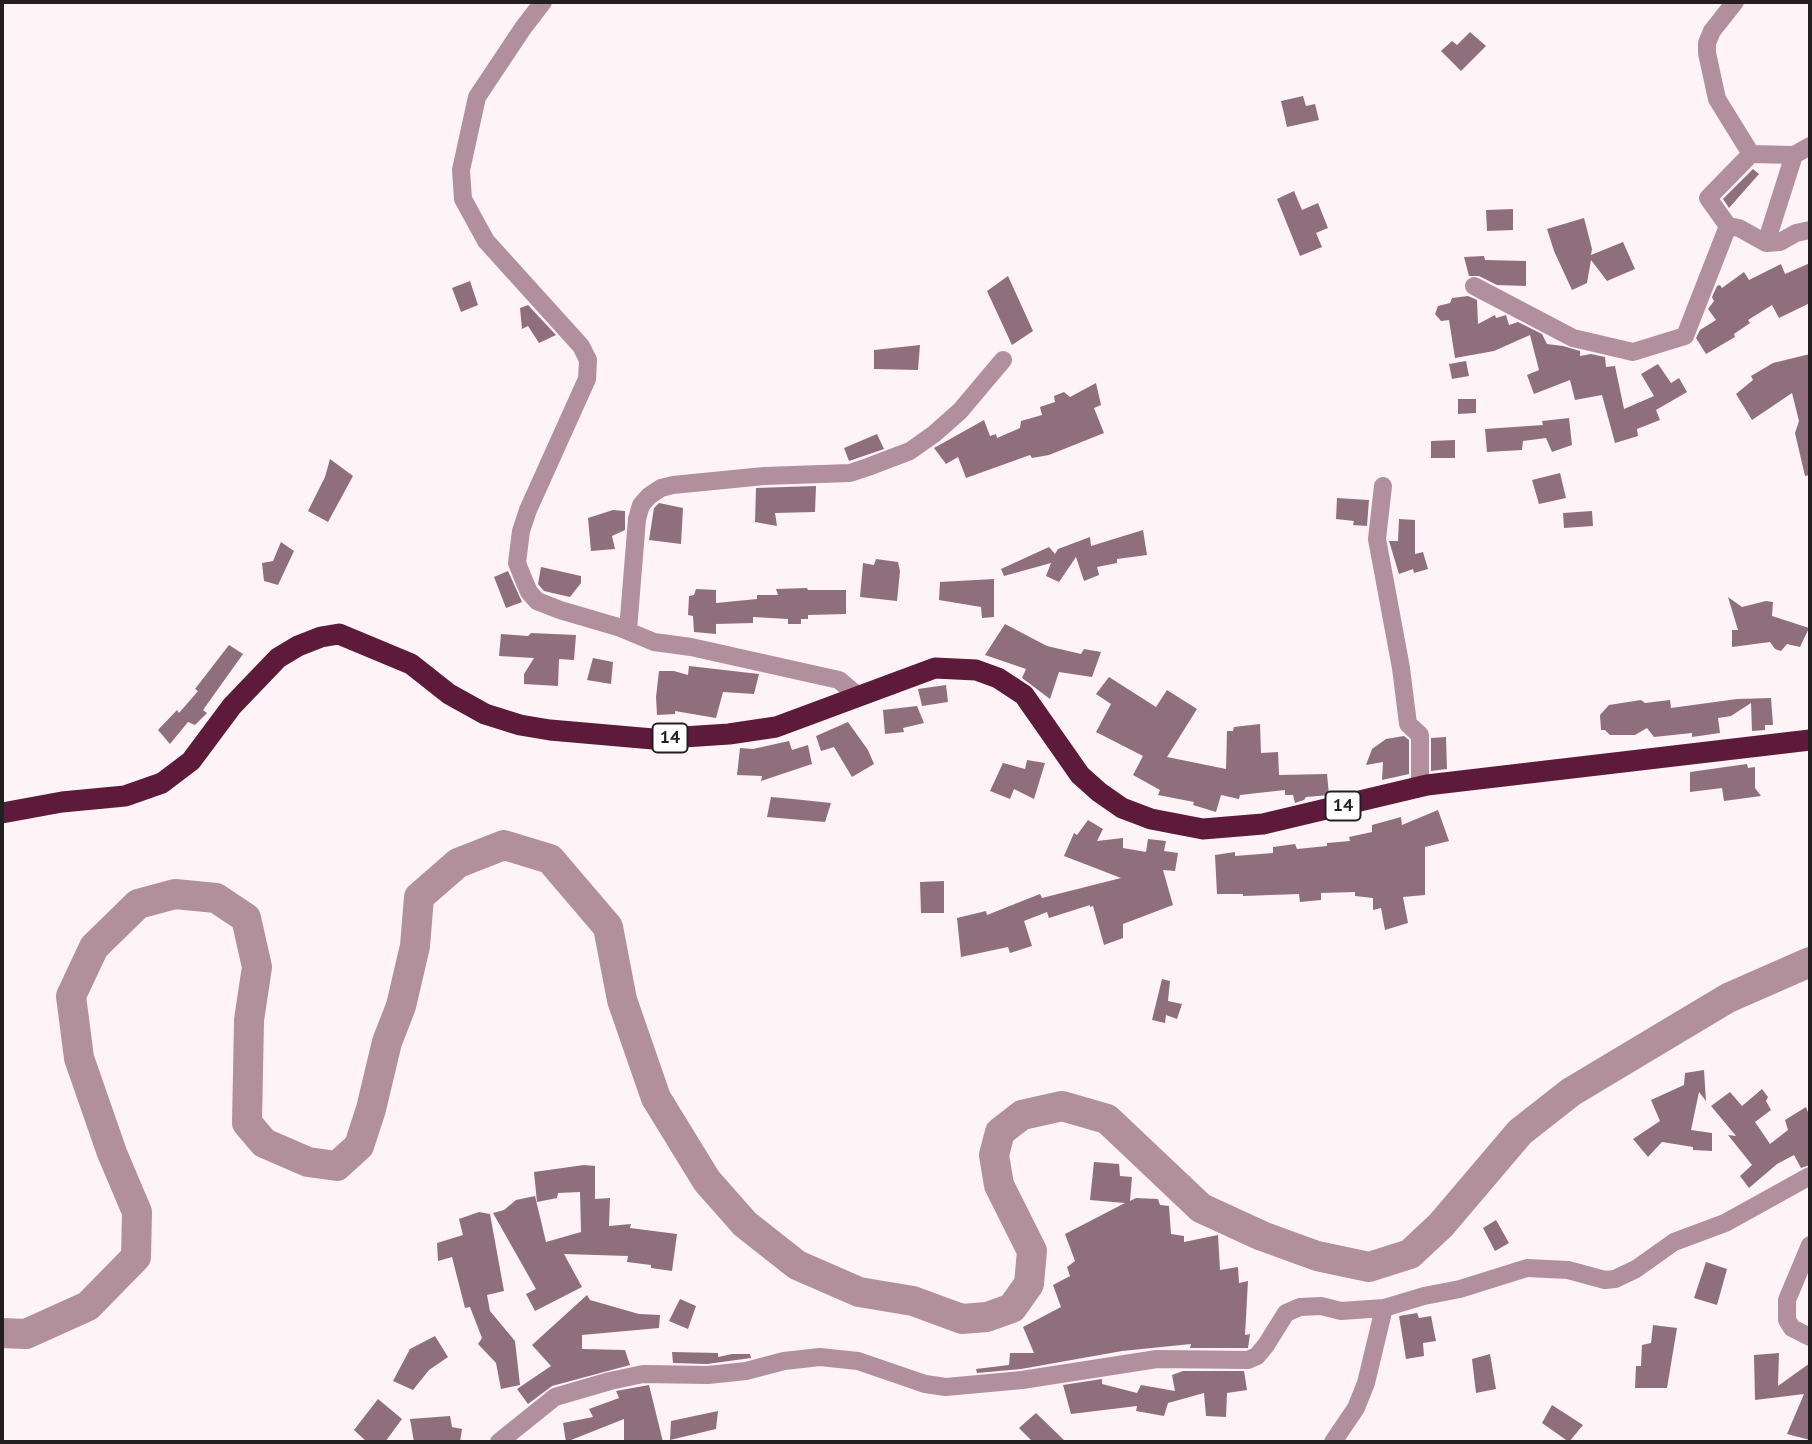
<!DOCTYPE html>
<html>
<head>
<meta charset="utf-8">
<style>
	body { margin:0 }
	#map { position:relative; width:1812px; height:1444px; overflow:hidden; background:#fef3f7; font-family:"PT Sans",sans-serif }
	canvas { display:block }
	.frame { position:absolute; inset:0; border:4px solid #231f21; pointer-events:none }
</style>
</head>
<body>
<div id="map">
<canvas width="1812" height="1444"></canvas>
<div class="frame"></div>
</div>
<script>
const g = document.querySelector('canvas').getContext('2d');
g.lineJoin = 'round';
function toPath(rows) {
  const path = new Path2D();
  for (const r of rows) {
    path.moveTo(r[0], r[1]);
    for (let i = 2; i < r.length; i += 2) path.lineTo(r[i], r[i + 1]);
  }
  return path;
}
function trace(path, color, width, dash) {
  g.strokeStyle = color;
  g.lineWidth = width;
  g.lineCap = dash ? 'butt' : 'round';
  g.setLineDash(dash || []);
  g.stroke(path);
}
function fillPath(path, color) {
  g.fillStyle = color;
  g.fill(path, 'evenodd');
}
function drawText(font, color, halo, rows, align = 'center') {
  g.font = font + ' "PT Sans",sans-serif';
  g.lineWidth = 5;
  g.setLineDash([]);
  g.textBaseline = 'middle';
  g.strokeStyle = halo;
  g.fillStyle = color;
  for (const [text, x, y, turn = 0] of rows) {
    g.save();
    g.translate(x, y);
    g.rotate((+turn || 0) * Math.PI / 180);
    g.textAlign = isNaN(turn) ? turn : align;
    if (halo) g.strokeText(text, 0, 0);
    g.fillText(text, 0, 0);
    g.restore();
  }
}
const river = toPath([
	[2,1333,26,1334,88,1306,136,1257,137,1212,112,1153,79,1058,71,996,94,947,138,904,175,894,216,898,246,918,257,967,249,1020,247,1123,264,1143,308,1162,337,1166,359,1146,371,1109,387,1042,401,1006,415,946,419,897,458,863,504,845,550,859,608,927,622,1000,656,1098,707,1181,745,1224,797,1265,859,1292,913,1301,962,1319,987,1317,1012,1308,1029,1284,1032,1251,999,1185,994,1155,1000,1132,1022,1115,1062,1106,1107,1119,1201,1208,1262,1236,1317,1256,1369,1267,1410,1254,1441,1225,1520,1132,1571,1092,1728,998,1810,962]
]);
const building = toPath([
	[1470,32,1486,46,1461,71,1441,51,1452,41,1457,45],
	[1303,96,1306,106,1315,104,1319,120,1287,127,1281,101],
	[1753,169,1759,174,1729,208,1723,199],
	[1294,191,1302,210,1318,203,1328,228,1316,233,1322,247,1300,256,1277,199],
	[1513,209,1513,230,1487,231,1486,210],
	[1584,218,1592,249,1591,255,1623,242,1635,269,1607,281,1591,260,1587,283,1572,290,1554,251,1547,229],
	[1484,256,1485,260,1526,261,1526,286,1497,285,1479,276,1469,276,1464,257],
	[1810,263,1810,303,1779,318,1772,305,1748,320,1750,323,1734,334,1735,337,1706,354,1696,338,1700,330,1716,320,1708,309,1714,301,1712,297,1717,286,1720,285,1722,288,1744,272,1749,280,1781,264,1785,274],
	[1008,276,1033,331,1012,345,987,291],
	[470,281,478,305,461,312,452,288],
	[1468,296,1477,300,1478,324,1495,315,1496,318,1506,315,1509,325,1518,322,1542,334,1547,344,1563,346,1580,351,1580,356,1591,354,1605,357,1606,367,1615,366,1624,409,1654,396,1641,374,1658,364,1671,383,1679,378,1687,392,1656,410,1660,420,1637,429,1638,436,1615,443,1602,395,1575,400,1570,380,1534,394,1527,375,1539,370,1530,335,1494,351,1455,358,1449,320,1441,321,1435,314,1438,306,1450,303,1452,298],
	[528,305,556,335,539,343,528,326,522,329,520,308],
	[920,345,918,370,874,369,874,350],
	[1810,354,1810,475,1805,476,1795,433,1799,421,1792,393,1752,420,1736,394,1753,380,1751,376,1773,363],
	[1466,361,1469,376,1452,379,1449,364],
	[1096,383,1101,405,1094,408,1104,433,1049,455,1032,458,1030,455,966,478,958,457,946,464,934,448,984,420,990,436,996,434,997,438,1020,428,1021,421,1042,415,1040,407,1055,402,1054,396,1064,392,1070,397],
	[1458,399,1476,399,1476,413,1458,414],
	[1569,418,1572,445,1552,452,1546,438,1523,441,1522,450,1487,452,1485,429,1543,425,1542,421],
	[877,434,884,449,849,461,844,448],
	[1455,440,1455,458,1431,458,1431,441],
	[330,459,353,476,328,522,308,511,325,477],
	[1560,473,1566,498,1539,504,1532,480],
	[816,486,815,512,775,513,777,526,755,522,756,488],
	[1337,498,1369,500,1367,526,1353,525,1354,521,1336,519],
	[659,503,683,508,681,544,649,540,654,508],
	[613,510,625,511,625,530,612,536,615,549,591,551,588,518],
	[1592,511,1593,526,1564,528,1563,513],
	[1399,519,1415,520,1415,554,1423,552,1428,569,1414,573,1413,569,1399,574,1389,541,1398,541],
	[1143,530,1147,555,1117,559,1117,563,1097,567,1099,575,1084,581,1076,557,1059,582,1046,576,1051,563,1004,576,1001,569,1049,547,1055,554,1058,549,1090,537,1091,546],
	[281,542,294,551,278,585,264,581,262,563,273,561],
	[876,559,898,562,900,571,897,601,860,597,863,563,874,565],
	[541,567,581,576,581,583,570,597,544,591,538,584],
	[508,571,522,602,506,608,494,577],
	[994,579,994,617,982,618,981,607,939,600,940,582],
	[807,588,808,590,846,590,846,614,808,615,808,619,801,619,801,624,788,624,788,619,753,617,753,623,716,624,716,634,694,632,693,616,688,615,689,596,694,595,696,589,716,590,716,603,757,599,757,595,778,595,776,589],
	[1728,597,1742,607,1766,601,1773,602,1772,616,1809,628,1800,647,1787,644,1781,651,1775,649,1770,642,1732,647,1732,630,1738,630],
	[1005,624,1047,646,1081,654,1084,649,1101,652,1092,677,1059,672,1050,699,1022,678,1026,669,985,655],
	[531,633,576,635,574,660,559,659,558,686,524,684,524,674,534,658,499,656,501,634,528,636],
	[229,645,243,654,203,710,207,713,195,725,188,722,170,744,158,730,177,710,179,713,198,691,195,689],
	[593,658,613,662,611,684,587,680],
	[689,666,759,674,754,694,723,692,716,718,675,711,675,714,657,715,656,697,659,671,674,671,688,675],
	[1109,677,1156,707,1167,690,1197,709,1167,757,1226,769,1227,731,1233,731,1234,727,1260,724,1261,753,1278,752,1279,775,1327,774,1329,795,1306,797,1304,800,1295,803,1293,795,1285,795,1285,790,1240,795,1239,799,1221,795,1216,812,1193,805,1194,802,1158,795,1160,790,1133,775,1143,756,1096,732,1111,704,1096,694],
	[946,685,948,702,922,706,918,689],
	[1771,698,1773,725,1765,725,1765,730,1752,731,1751,703,1731,716,1718,718,1720,733,1692,737,1692,733,1654,737,1647,728,1635,735,1610,735,1605,730,1601,730,1600,715,1609,705,1641,700,1645,703,1670,700,1671,708,1737,699],
	[917,706,924,723,903,728,904,732,885,734,883,710],
	[848,722,868,750,874,764,852,777,834,747,821,751,816,736],
	[1404,736,1409,740,1409,774,1382,780,1383,762,1366,765,1372,749,1386,739],
	[1446,737,1447,769,1431,771,1431,738],
	[789,741,792,750,808,745,812,764,761,781,762,776,737,775,740,748,753,749],
	[1027,760,1045,763,1034,799,1014,789,1010,799,990,791,1003,763,1025,769],
	[1747,764,1748,768,1755,767,1755,788,1761,796,1724,801,1722,788,1690,792,1690,772],
	[771,797,793,799,831,803,825,822,767,817],
	[1438,810,1449,841,1425,847,1425,895,1403,897,1408,923,1385,930,1381,908,1373,910,1373,898,1355,896,1355,892,1321,893,1321,900,1300,902,1299,894,1243,896,1243,894,1217,894,1215,855,1235,852,1235,856,1273,853,1273,847,1295,844,1297,849,1327,846,1327,843,1350,841,1349,837,1372,832,1372,825,1401,817,1402,825],
	[1088,820,1103,829,1097,841,1123,838,1123,848,1146,852,1148,839,1166,841,1164,851,1178,853,1175,871,1163,870,1173,905,1123,924,1123,938,1104,945,1093,906,1090,907,1090,905,1049,918,1047,912,1024,921,1032,946,1010,953,1008,947,961,957,957,918,986,911,987,915,1040,894,1042,898,1121,878,1064,856,1074,833,1077,835],
	[944,881,944,913,921,913,920,882],
	[1162,979,1170,981,1168,1001,1182,1004,1177,1019,1166,1015,1165,1023,1152,1020],
	[1704,1070,1706,1101,1699,1092,1691,1130,1712,1133,1712,1151,1693,1150,1693,1147,1662,1142,1648,1157,1633,1139,1660,1121,1651,1100,1684,1085,1685,1073],
	[1762,1089,1768,1097,1766,1101,1771,1110,1755,1122,1770,1144,1788,1130,1785,1120,1806,1107,1810,1117,1810,1165,1801,1168,1794,1155,1777,1164,1749,1188,1740,1176,1752,1165,1728,1135,1736,1136,1711,1106,1730,1092,1742,1106],
	[1094,1162,1119,1164,1120,1176,1132,1177,1130,1201,1136,1198,1158,1199,1160,1205,1169,1206,1171,1234,1184,1236,1184,1242,1218,1235,1220,1270,1238,1267,1239,1283,1248,1281,1245,1335,1250,1334,1248,1348,1190,1348,1191,1344,1122,1351,1021,1369,977,1373,976,1369,1009,1365,1010,1353,1034,1353,1023,1327,1061,1307,1053,1285,1070,1276,1067,1267,1075,1261,1065,1234,1125,1203,1090,1200],
	[584,1165,595,1166,595,1199,610,1198,609,1226,631,1224,630,1228,677,1234,672,1271,651,1268,651,1265,627,1262,628,1256,564,1254,582,1287,535,1311,526,1294,536,1289,493,1213,504,1210,516,1200,535,1196,546,1242,581,1232,580,1192,558,1193,557,1198,537,1202,534,1172],
	[479,1212,490,1214,504,1291,487,1295,490,1311,515,1341,520,1385,501,1389,496,1363,478,1344,482,1338,470,1307,465,1308,452,1257,438,1261,437,1243,463,1235,459,1219],
	[1496,1220,1509,1243,1495,1251,1483,1228],
	[1706,1262,1727,1269,1717,1305,1694,1298],
	[587,1295,590,1300,639,1314,660,1315,659,1328,582,1335,582,1349,625,1350,630,1365,552,1386,528,1404,517,1389,551,1366,532,1345],
	[680,1299,696,1306,688,1329,669,1321],
	[1417,1313,1419,1318,1431,1316,1436,1341,1423,1343,1424,1356,1406,1359,1399,1316],
	[1653,1325,1677,1328,1667,1388,1635,1388,1636,1366,1641,1366,1642,1345,1651,1343],
	[435,1336,448,1357,429,1370,413,1390,393,1381,410,1349],
	[672,1352,718,1353,718,1357,732,1354,750,1354,751,1358,707,1364,673,1363],
	[1779,1353,1778,1386,1810,1363,1810,1440,1787,1434,1804,1394,1755,1400,1754,1355],
	[1490,1354,1496,1389,1476,1393,1472,1359],
	[1183,1371,1244,1371,1247,1390,1227,1393,1226,1417,1206,1416,1204,1393,1168,1403,1164,1416,1136,1411,1137,1406,1071,1414,1063,1385,1102,1379,1102,1384,1137,1393,1141,1385,1175,1391,1172,1375],
	[649,1385,663,1442,624,1442,624,1419,566,1442,563,1423,593,1417,589,1409,619,1398,616,1391],
	[378,1399,402,1419,385,1442,367,1442,354,1430],
	[1552,1405,1583,1425,1569,1442,1542,1423],
	[718,1411,716,1429,670,1440,671,1421],
	[1036,1413,1066,1442,1033,1442,1019,1428],
	[450,1416,452,1427,462,1429,460,1442,414,1442,410,1419]
]);
const street = toPath([
	[543,2,523,28,477,97,461,170,463,199,486,241,581,346,588,360,587,379,528,510,521,531,517,563,523,578,529,592,537,601,560,610,618,627,654,642,691,647,839,680,858,696],
	[1735,2,1712,31,1707,43,1707,53,1717,99,1751,154],
	[1728,226,1708,198,1751,154,1794,155,1810,146],
	[1766,243,1794,155],
	[1474,286,1573,338,1633,352,1685,336,1728,226,1739,228,1766,243,1780,242,1796,233,1810,230],
	[1383,486,1377,539,1401,668,1408,724,1420,735,1420,788],
	[628,630,637,519,641,505,649,496,661,488,673,485,764,476,850,473,868,467,910,451,934,434,960,411,1003,360],
	[1810,1245,1787,1300,1787,1320,1792,1328,1810,1337],
	[499,1442,555,1397,610,1381,643,1374,708,1375,746,1371,784,1361,820,1357,858,1361,925,1384,946,1387,1022,1380,1157,1359,1248,1360,1257,1356,1266,1345,1286,1313,1300,1307,1321,1306,1341,1311,1384,1308,1424,1296,1460,1289,1527,1268,1568,1270,1605,1280,1615,1279,1636,1269,1674,1242,1725,1223,1810,1176],
	[1333,1442,1356,1408,1366,1383,1384,1308]
]);
const highway = toPath([
	[2,813,62,802,125,796,162,783,191,761,232,706,278,658,298,646,321,637,339,634,411,664,449,694,485,714,520,725,550,730,653,739,729,734,776,727,935,668,976,670,998,678,1024,695,1080,775,1099,792,1122,808,1151,819,1203,829,1263,824,1427,785,1810,740]
]);
const shields = [
	[670,738,35],
	[1343,806,35]
];
const shieldNames = [
	["14",670,738],
	["14",1343,806]
];
trace(river, '#b1909c', 30);
fillPath(building, '#8f6f7b');
trace(street, '#b28f9c', 18);
trace(highway, '#5d1a3b', 21);
for (const [x, y, w] of shields) {
  const box = new Path2D();
  box.roundRect(x - w / 2, y - 14.5, w, 29, 5);
  g.fillStyle = '#fff';
  g.fill(box);
  trace(box, '#231f21', 2);
}
drawText('bold 18px', '#231f21', null, shieldNames);
</script>
</body>
</html>
